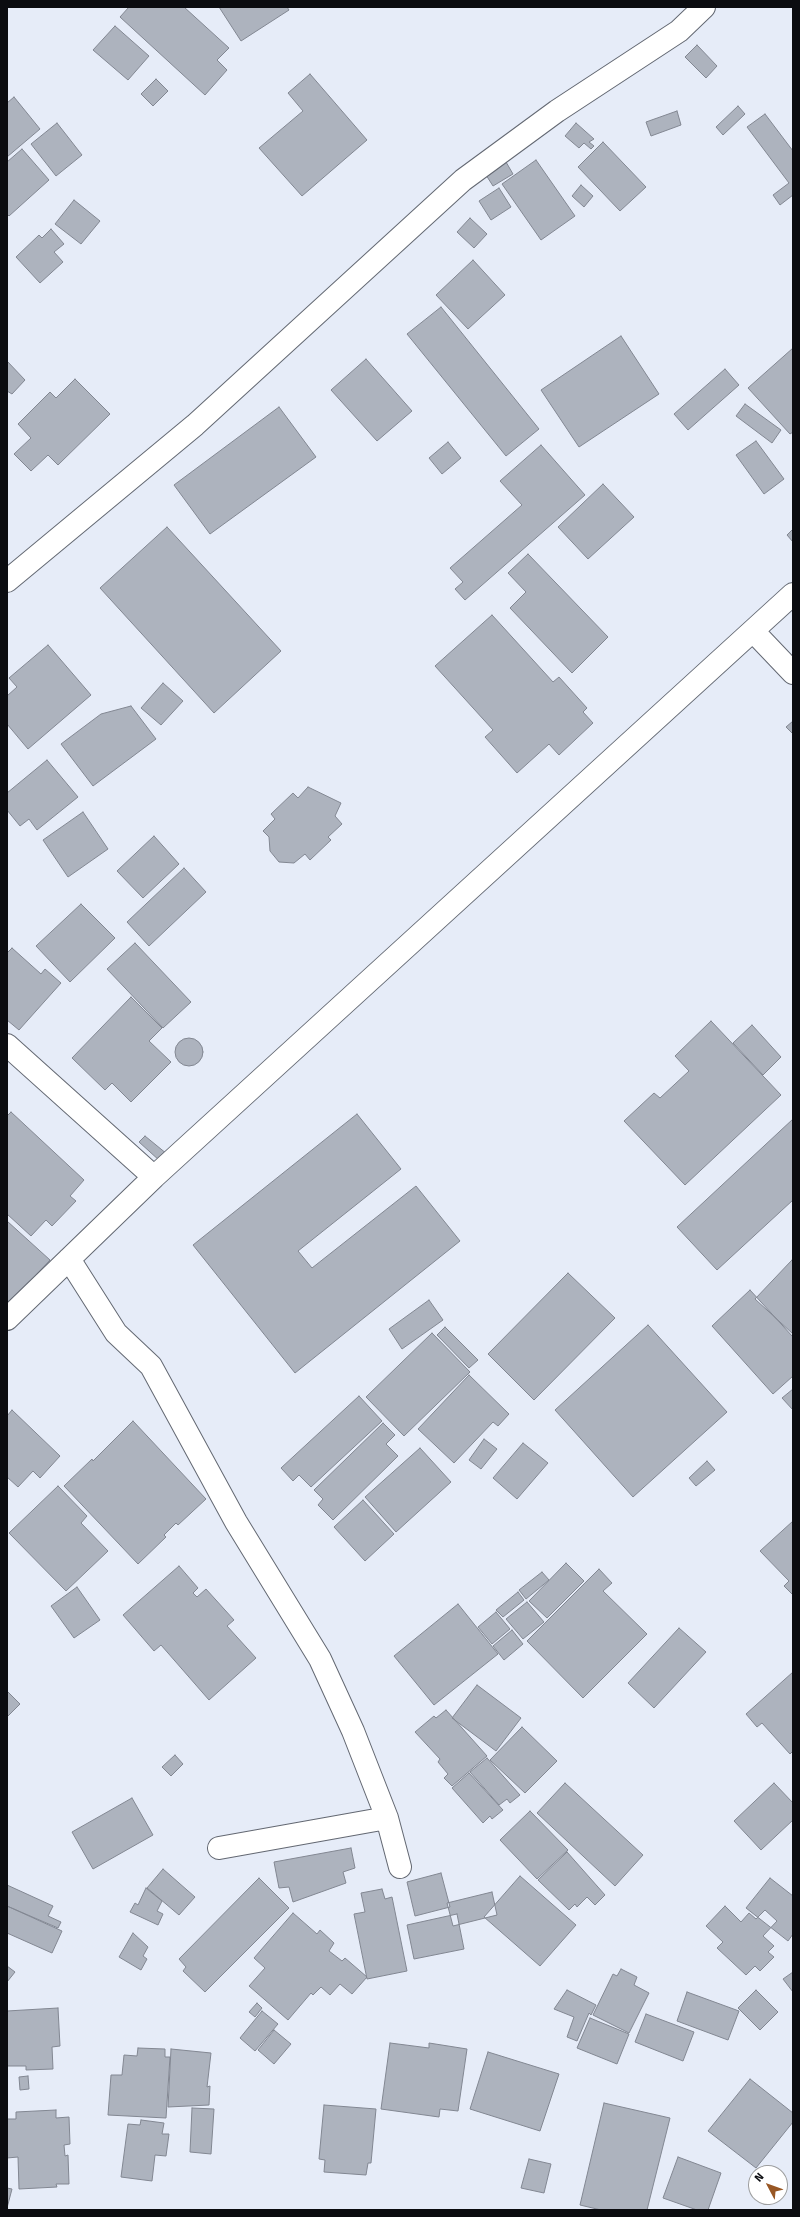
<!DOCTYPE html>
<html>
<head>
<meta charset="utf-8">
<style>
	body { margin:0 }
	#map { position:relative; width:800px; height:2217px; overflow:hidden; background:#e6ecf8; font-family:"Fira Sans",sans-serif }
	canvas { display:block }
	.frame { position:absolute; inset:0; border:8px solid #0b0c10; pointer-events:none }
	.north { position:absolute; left:748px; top:2165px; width:40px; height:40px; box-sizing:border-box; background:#fff; border:1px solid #9d9e9f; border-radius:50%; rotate:311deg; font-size:11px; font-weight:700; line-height:16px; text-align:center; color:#0b0c10 }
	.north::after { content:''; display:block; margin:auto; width:14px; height:18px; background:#985724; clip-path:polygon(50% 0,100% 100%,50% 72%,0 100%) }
</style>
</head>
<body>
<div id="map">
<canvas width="800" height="2217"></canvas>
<div class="frame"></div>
<div class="north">N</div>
</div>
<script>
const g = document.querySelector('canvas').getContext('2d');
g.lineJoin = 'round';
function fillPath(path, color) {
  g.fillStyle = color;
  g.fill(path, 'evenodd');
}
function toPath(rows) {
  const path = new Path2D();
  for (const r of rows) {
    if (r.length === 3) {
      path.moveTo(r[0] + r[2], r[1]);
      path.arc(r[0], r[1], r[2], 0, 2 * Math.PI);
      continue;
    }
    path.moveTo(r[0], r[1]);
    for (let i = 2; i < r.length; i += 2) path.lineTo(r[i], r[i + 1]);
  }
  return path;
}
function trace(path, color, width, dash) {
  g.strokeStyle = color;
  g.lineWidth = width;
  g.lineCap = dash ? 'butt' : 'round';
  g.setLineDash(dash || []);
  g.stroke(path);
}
const building = toPath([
	[129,7,184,7,229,48,217,60,227,70,205,95,120,17,129,7],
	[219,7,287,7,289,10,241,41,219,7],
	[115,26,149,56,128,80,93,50,115,26],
	[697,45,717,66,706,78,685,57,697,45],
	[310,74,367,140,302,196,259,148,303,111,288,93,310,74],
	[156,79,168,91,153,106,141,94,156,79],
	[14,97,40,129,7,157,7,103,14,97],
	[738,106,745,114,723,135,716,127,738,106],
	[677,111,681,125,651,136,646,122,677,111],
	[765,114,793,151,793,195,780,205,773,195,789,183,747,127,765,114],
	[57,123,82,155,56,176,31,144,57,123],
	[576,123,594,139,589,142,594,146,591,149,584,143,579,148,565,136,576,123],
	[603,142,646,187,620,211,578,167,603,142],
	[22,149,49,180,9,216,7,214,7,162,22,149],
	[536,160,575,216,541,240,502,184,536,160],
	[506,162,513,174,493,186,486,175,506,162],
	[581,185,593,196,584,207,572,196,581,185],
	[499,188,511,207,491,220,479,201,499,188],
	[74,200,100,221,81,244,55,224,74,200],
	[470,218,487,234,474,248,457,232,470,218],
	[51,229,64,244,54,252,63,262,40,283,16,257,39,235,42,238,51,229],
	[473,260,505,295,468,329,436,295,473,260],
	[441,307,539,429,506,456,407,334,441,307],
	[621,336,659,394,579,447,541,390,621,336],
	[793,348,793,432,790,434,748,388,793,348],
	[366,359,412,411,377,441,331,390,366,359],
	[7,361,25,380,12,394,7,391,7,361],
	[725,369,739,385,688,430,674,414,725,369],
	[75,379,110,414,58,465,48,455,31,471,14,454,31,438,18,424,50,392,56,398,75,379],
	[745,404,781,430,772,443,736,416,745,404],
	[279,407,316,457,210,534,174,485,279,407],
	[756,441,784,479,764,494,736,455,756,441],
	[448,442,461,458,442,474,429,458,448,442],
	[541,445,585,495,465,600,455,589,463,582,450,568,522,505,500,481,541,445],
	[603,484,634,517,588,559,558,527,603,484],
	[167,527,281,651,214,713,100,588,167,527],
	[793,529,793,542,787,535,793,529],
	[528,554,608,637,572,673,510,608,526,592,508,573,528,554],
	[492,615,553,682,559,677,587,708,583,712,593,723,559,755,549,744,517,773,485,737,493,730,435,666,492,615],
	[48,645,91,695,28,749,7,724,7,696,17,687,9,678,48,645],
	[163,683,183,701,161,725,141,708,163,683],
	[131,706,156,739,93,786,61,744,101,714,131,706],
	[793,721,793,734,786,727,793,721],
	[47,760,78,797,37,830,29,819,20,826,7,810,7,793,47,760],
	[308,787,341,803,335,816,342,824,328,837,331,840,310,860,305,854,294,863,279,862,270,851,269,837,263,831,275,819,271,814,293,793,298,798,308,787],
	[83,812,108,849,68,877,43,840,83,812],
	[154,836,179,864,143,898,117,871,154,836],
	[184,868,206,892,149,946,127,922,184,868],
	[81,904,115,938,70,982,36,946,81,904],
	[135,943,191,1002,163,1028,107,969,135,943],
	[12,948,41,974,45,969,61,983,19,1030,7,1020,7,953,12,948],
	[131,997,162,1028,149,1041,171,1062,131,1102,112,1083,105,1090,72,1058,131,997],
	[711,1021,781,1095,685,1185,624,1121,654,1093,660,1098,689,1071,675,1056,711,1021],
	[752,1025,781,1057,763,1075,733,1043,752,1025],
	[189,1052,14],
	[11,1112,84,1180,70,1196,76,1201,52,1226,46,1220,31,1236,7,1214,7,1116,11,1112],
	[357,1114,401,1169,298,1251,312,1268,416,1186,460,1241,295,1373,193,1245,357,1114],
	[793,1119,793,1200,717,1270,677,1227,793,1119],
	[145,1136,167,1154,160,1161,139,1142,145,1136],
	[7,1221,50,1260,8,1305,7,1304,7,1221],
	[792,1260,793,1260,793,1334,755,1299,792,1260],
	[568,1273,615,1318,534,1400,488,1354,568,1273],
	[750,1290,793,1337,793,1376,773,1394,712,1326,750,1290],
	[429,1300,443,1320,402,1349,389,1329,429,1300],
	[648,1325,727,1412,633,1497,555,1410,648,1325],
	[445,1327,478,1360,469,1368,437,1335,445,1327],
	[432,1333,470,1372,404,1436,366,1397,432,1333],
	[469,1375,509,1414,498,1426,493,1422,454,1463,418,1429,469,1375],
	[793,1389,793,1410,782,1398,793,1389],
	[359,1396,382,1421,311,1487,299,1475,293,1481,281,1468,359,1396],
	[12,1410,60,1456,40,1478,33,1471,18,1487,7,1477,7,1416,12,1410],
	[133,1421,206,1499,178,1525,176,1523,164,1535,166,1537,138,1564,64,1486,92,1459,93,1461,133,1421],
	[383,1423,395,1435,386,1444,398,1456,333,1520,318,1505,323,1499,314,1490,383,1423],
	[484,1439,497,1449,481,1469,469,1460,484,1439],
	[523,1443,548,1463,517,1499,493,1478,523,1443],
	[420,1448,451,1482,396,1532,365,1497,420,1448],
	[707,1461,715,1470,696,1486,689,1478,707,1461],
	[58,1486,87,1516,81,1523,108,1551,66,1591,9,1533,58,1486],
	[363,1500,394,1534,365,1561,334,1527,363,1500],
	[793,1521,793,1595,784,1586,789,1581,760,1551,793,1521],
	[566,1563,584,1581,547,1618,529,1601,566,1563],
	[179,1566,198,1588,193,1593,197,1597,206,1589,234,1620,227,1626,256,1658,209,1700,161,1645,154,1651,123,1615,179,1566],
	[599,1569,612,1583,603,1591,647,1634,583,1698,527,1641,599,1569],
	[542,1572,549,1580,526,1599,519,1590,542,1572],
	[77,1587,100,1620,74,1638,51,1606,77,1587],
	[518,1592,524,1600,503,1617,496,1610,518,1592],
	[527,1602,544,1622,523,1639,506,1619,527,1602],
	[458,1604,498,1654,434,1705,394,1656,458,1604],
	[496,1612,510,1629,492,1644,478,1627,496,1612],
	[679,1628,706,1652,654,1708,628,1683,679,1628],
	[512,1630,523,1644,504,1660,493,1646,512,1630],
	[793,1672,793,1751,790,1754,762,1723,757,1727,746,1714,793,1672],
	[477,1685,521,1718,496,1751,452,1718,477,1685],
	[7,1691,20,1704,7,1717,7,1691],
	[446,1710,487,1756,452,1786,444,1778,448,1774,438,1762,440,1759,415,1732,434,1716,436,1718,446,1710],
	[522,1727,557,1761,525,1793,490,1760,522,1727],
	[175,1755,183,1764,171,1776,162,1767,175,1755],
	[487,1758,520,1795,510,1803,507,1799,499,1805,470,1772,487,1758],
	[469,1773,503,1810,492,1819,490,1816,483,1823,452,1788,469,1773],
	[565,1783,643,1855,615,1886,537,1813,565,1783],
	[774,1783,793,1803,793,1820,761,1850,734,1821,774,1783],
	[132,1798,153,1835,93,1869,72,1832,132,1798],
	[530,1811,568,1850,537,1879,500,1840,530,1811],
	[351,1848,355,1868,343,1872,346,1883,293,1902,289,1887,279,1888,274,1862,351,1848],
	[567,1852,605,1895,595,1905,587,1897,577,1907,575,1904,569,1910,538,1880,567,1852],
	[163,1869,195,1897,179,1915,147,1888,163,1869],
	[441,1873,450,1907,415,1916,407,1882,441,1873],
	[520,1876,576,1925,540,1966,484,1917,520,1876],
	[259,1878,289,1908,205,1992,183,1971,186,1967,179,1959,259,1878],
	[770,1878,793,1896,793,1934,788,1941,746,1908,770,1878],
	[7,1885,53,1906,48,1916,61,1922,58,1928,7,1906,7,1885],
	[146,1888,162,1901,157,1911,163,1914,158,1925,130,1912,135,1903,138,1905,146,1888],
	[382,1889,385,1899,392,1897,407,1971,367,1979,354,1914,365,1912,361,1893,382,1889],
	[492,1892,497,1915,453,1926,447,1903,492,1892],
	[7,1906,62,1931,52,1953,7,1933,7,1906],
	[725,1906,741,1922,749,1913,756,1919,765,1910,777,1921,763,1936,774,1946,768,1952,774,1957,760,1971,755,1966,746,1975,717,1948,723,1942,706,1926,725,1906],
	[293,1913,317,1934,320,1930,334,1943,329,1951,342,1961,345,1958,367,1977,352,1994,340,1984,330,1995,321,1987,313,1995,311,1993,288,2020,249,1986,265,1968,254,1958,293,1913],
	[457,1914,464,1949,414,1959,407,1925,457,1914],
	[133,1933,148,1947,143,1956,147,1959,141,1970,119,1957,133,1933],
	[7,1966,15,1972,7,1982,7,1966],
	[621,1969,637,1977,634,1985,649,1993,629,2033,593,2015,613,1974,617,1976,621,1969],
	[793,1972,793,1992,783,1979,793,1972],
	[567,1990,596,2005,591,2015,589,2013,577,2041,567,2037,574,2017,554,2009,567,1990],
	[756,1990,778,2012,760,2030,738,2008,756,1990],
	[687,1992,739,2011,728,2040,677,2021,687,1992],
	[257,2003,262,2008,255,2017,249,2012,257,2003],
	[58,2008,60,2046,52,2047,53,2069,26,2070,26,2066,7,2066,7,2011,58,2008],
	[262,2011,278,2024,255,2051,240,2038,262,2011],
	[646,2014,694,2032,683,2061,635,2042,646,2014],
	[590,2018,629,2034,617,2064,577,2048,590,2018],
	[274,2030,291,2044,274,2064,258,2050,274,2030],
	[390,2043,429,2048,429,2043,467,2049,458,2111,440,2109,439,2117,381,2109,390,2043],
	[138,2048,165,2049,165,2057,170,2057,166,2118,108,2115,111,2075,122,2075,124,2055,137,2056,138,2048],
	[171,2049,211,2053,207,2087,210,2086,209,2105,168,2107,171,2049],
	[488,2052,559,2074,540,2131,470,2109,488,2052],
	[28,2076,29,2089,20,2090,19,2077,28,2076],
	[750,2079,793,2113,793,2122,756,2168,708,2131,750,2079],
	[604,2103,670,2118,647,2210,601,2210,580,2205,604,2103],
	[324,2105,376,2109,371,2163,368,2163,366,2175,324,2172,325,2160,319,2159,324,2105],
	[192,2108,214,2109,211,2154,190,2152,192,2108],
	[56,2110,56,2118,69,2117,70,2144,64,2145,65,2156,68,2155,69,2184,56,2184,57,2187,19,2189,18,2157,7,2158,7,2119,16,2119,16,2112,56,2110],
	[141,2120,164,2123,162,2134,169,2134,166,2156,155,2155,152,2181,121,2177,128,2124,140,2125,141,2120],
	[678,2157,721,2173,708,2210,697,2210,663,2198,678,2157],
	[529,2159,551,2164,544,2193,521,2188,529,2159],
	[7,2188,12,2189,7,2208,7,2188]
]);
const minor = toPath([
	[7,581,195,425,463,180,557,111,679,31,704,7],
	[753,631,793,673],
	[7,1045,154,1177],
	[69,1259,116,1333,151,1366,236,1522,320,1659,353,1731,387,1818,400,1867],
	[7,1319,154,1177,793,594],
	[219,1848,387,1818]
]);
fillPath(building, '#adb3be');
trace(building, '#828792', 1);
trace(minor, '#636872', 24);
trace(minor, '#fff', 22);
</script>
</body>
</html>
